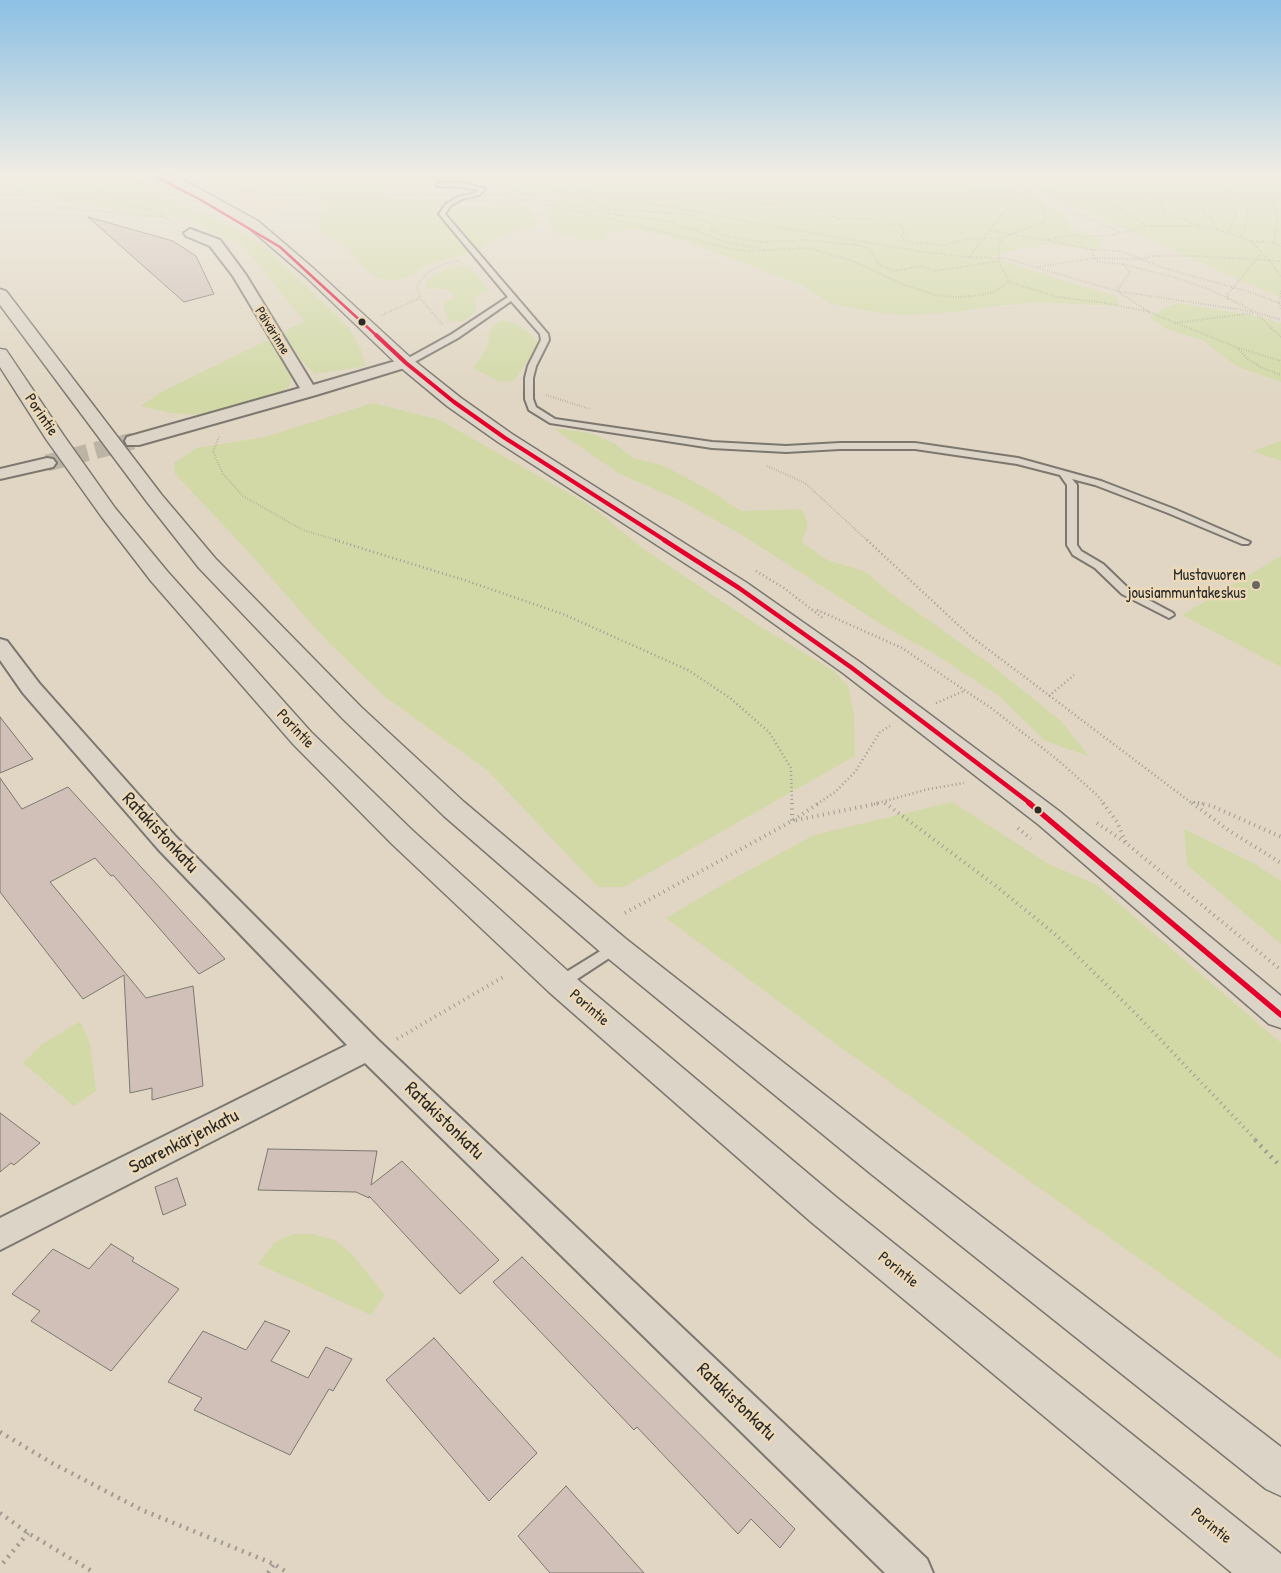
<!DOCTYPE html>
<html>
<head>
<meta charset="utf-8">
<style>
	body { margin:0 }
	canvas { display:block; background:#e0d6c3 }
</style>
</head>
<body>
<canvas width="1281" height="1573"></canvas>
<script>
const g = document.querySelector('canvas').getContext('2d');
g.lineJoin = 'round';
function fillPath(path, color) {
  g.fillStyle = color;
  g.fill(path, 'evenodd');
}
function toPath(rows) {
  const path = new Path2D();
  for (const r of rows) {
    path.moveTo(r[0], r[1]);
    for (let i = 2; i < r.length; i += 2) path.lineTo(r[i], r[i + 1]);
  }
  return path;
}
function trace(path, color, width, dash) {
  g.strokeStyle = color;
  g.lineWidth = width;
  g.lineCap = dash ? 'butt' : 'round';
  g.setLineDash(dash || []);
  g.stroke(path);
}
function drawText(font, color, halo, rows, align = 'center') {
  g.font = font + ' "Patrick Hand",sans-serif';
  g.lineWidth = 5;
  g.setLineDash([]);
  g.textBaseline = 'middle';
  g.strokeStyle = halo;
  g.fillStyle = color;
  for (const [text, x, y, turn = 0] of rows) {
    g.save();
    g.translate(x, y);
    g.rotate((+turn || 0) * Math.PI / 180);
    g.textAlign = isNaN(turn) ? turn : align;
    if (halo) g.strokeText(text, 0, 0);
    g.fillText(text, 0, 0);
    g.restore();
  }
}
const built = toPath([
	[246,189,273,197,289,206,261,213,228,193]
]);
const green = toPath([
	[0,176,104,176,145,183,163,198,205,213,236,228,267,248,349,328,361,350,366,366,315,374,302,361,283,333,304,321,241,243,226,239,205,226,180,218,142,217,123,211,80,204,12,189],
	[217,176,404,176,388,182,385,185,381,196,404,200,446,199,460,203,463,207,485,207,495,202,517,202,530,209,537,222,534,227,507,232,481,247,482,249,426,265,413,275,394,281,375,277,358,261,348,248,321,233,318,221,325,209,314,195,295,190,261,189,249,186,234,189,223,185],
	[412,176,991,176,1031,193,1068,217,1070,228,1102,239,1097,250,1050,244,1018,249,992,257,1071,283,1107,293,1118,298,1117,306,1037,302,987,307,956,312,902,315,868,311,830,303,804,286,696,245,660,234,627,229,605,233,607,240,588,240,556,233,547,221,549,206,561,197,522,191,488,183,417,180],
	[1003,176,1281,176,1281,298,1018,182],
	[457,266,469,267,490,291,480,293,475,299,476,312,463,321,450,321,444,309,445,302,455,298,451,291,439,288,425,289,427,281,438,273],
	[1179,303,1260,317,1281,323,1281,382,1236,366,1202,340,1164,328,1149,317,1169,306],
	[502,320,516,324,527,331,537,342,535,350,514,381,500,382,473,368,486,350,492,326],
	[268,340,292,373,289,387,262,401,201,415,171,413,141,406,161,392],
	[373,403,440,420,591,506,641,547,756,624,833,670,848,686,854,715,855,756,624,887,598,887,487,770,385,697,326,640,245,548,175,474,174,463,197,448,265,437],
	[553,428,590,433,614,443,633,458,662,465,706,488,741,511,802,509,808,525,802,542,827,560,864,571,893,595,990,664,1061,721,1089,756,1045,741,999,696,933,653,892,631,737,532,677,499,620,474],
	[1281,441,1281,461,1253,451],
	[1281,556,1281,667,1182,615],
	[952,802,1049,864,1097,885,1281,1043,1281,1359,836,1044,666,918,722,885,814,835],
	[1184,829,1255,864,1281,881,1281,944,1187,865],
	[80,1021,90,1043,96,1091,74,1106,23,1063,41,1045],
	[293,1234,312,1234,334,1240,351,1253,385,1295,371,1315,258,1264,275,1242]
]);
const building = toPath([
	[88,217,173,241,196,256,214,294,184,302,88,217],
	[0,717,33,759,0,773,0,717],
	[0,778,22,809,68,787,225,959,199,974,113,875,111,876,95,858,50,882,146,998,193,986,203,1086,152,1100,152,1088,130,1093,124,975,83,999,0,892,0,778],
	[0,1113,40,1143,14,1165,11,1163,0,1172,0,1113],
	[268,1149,377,1151,371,1185,402,1161,499,1260,460,1294,369,1196,369,1198,356,1192,258,1190,268,1149],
	[177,1178,186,1205,163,1215,155,1187,177,1178],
	[111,1244,134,1258,132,1261,179,1289,111,1371,31,1321,40,1311,12,1294,53,1249,89,1269,111,1244],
	[522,1257,795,1529,780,1548,751,1519,738,1534,637,1427,634,1430,493,1282,522,1257],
	[265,1321,290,1331,271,1361,308,1378,326,1347,352,1359,333,1391,329,1389,290,1455,194,1410,202,1398,168,1382,203,1331,246,1350,265,1321],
	[434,1338,537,1453,489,1501,386,1380,434,1338],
	[566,1486,602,1526,644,1573,550,1573,518,1536,566,1486]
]);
const streetTunnel = toPath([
	[47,463,133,441]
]);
const pathFar3 = toPath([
	[35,176,30,183,21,189,28,196,44,204,62,208,164,217],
	[74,176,92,188,127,204,158,213,176,225],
	[537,176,578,190,767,225,917,251,969,257,1004,258,1117,291,1256,312,1281,320],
	[607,176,615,180,645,177,656,183,680,184,684,186,681,193,688,195,709,195,722,192,727,193,732,198,752,200,765,205,785,202,795,210,829,210,834,218,868,219,873,221,875,226,897,224,904,227,903,232,905,233,902,235,902,239,910,242,945,245,967,239,1002,238],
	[912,176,927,180,955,182,973,191,1013,190,1023,193,1038,203,1046,215,1045,222,1003,237,998,244,999,262,1009,282,1057,297,1107,303,1149,312],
	[1011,176,1028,190],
	[1128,176,1120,193,1111,201,1112,204,1147,226],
	[1152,176,1167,185],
	[1158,176,1213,176],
	[1247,176,1281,177],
	[499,177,585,196,604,209,688,214,715,225,712,230,723,235,747,240,762,242,808,240,857,245,867,248,872,252,879,265,895,271,921,266,936,271,999,261],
	[1059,179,1098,176],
	[1127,179,1148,185],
	[497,184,547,200,606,213,666,221,709,235,723,242,764,249],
	[1208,184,1260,202,1272,204,1281,202],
	[1199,185,1197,199,1205,214,1212,218,1216,229],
	[1034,186,1064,203,1071,210,1120,232],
	[1139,186,1160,199,1165,213,1199,225],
	[1045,192,1060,187,1085,185,1199,185,1247,176],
	[1229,192,1228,200,1223,202,1235,211,1237,217,1233,219,1229,232],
	[496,194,611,219,731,249,747,251,808,248,850,260,904,285,936,295,953,297,975,296,994,292,1009,282],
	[989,230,1043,240,1073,235,1083,237,1111,235,1148,226,1188,226,1216,229,1251,241,1274,266,1281,278],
	[1238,236,1244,233,1248,209,1240,196],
	[1046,240,1092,250,1094,258,1098,262,1123,264,1176,278,1208,289,1252,310],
	[1251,241,1274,243,1278,216,1272,204],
	[1274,243,1281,246],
	[1092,250,1120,251,1164,268,1253,293,1279,303],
	[969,257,1002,214,1019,196,1034,186,1066,176],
	[1123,264,1130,272,1117,291,1149,312,1236,347,1248,359,1262,368,1281,375],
	[1038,267,1094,258,1138,259,1154,256,1195,256,1281,261],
	[1281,291,1279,303,1281,309],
	[1228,299,1227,295,1261,254],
	[1257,314,1281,337],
	[382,315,420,298],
	[1175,323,1253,313],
	[442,324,420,298,417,285,428,272,444,264,460,260],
	[1239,348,1281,361],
	[546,395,590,409],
	[219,437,213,452,223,474,243,496,303,530,340,541],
	[767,466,805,483,868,541]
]);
const pathFar2 = toPath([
	[335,540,464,580,563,614,688,670,730,698,769,732,791,768,792,804],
	[867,540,969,635,1193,804],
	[756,571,784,588,824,619],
	[817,610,902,648,991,708,1059,761,1098,796,1104,804],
	[1049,696,1074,675],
	[936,703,964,691],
	[1194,802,1204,804],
	[817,804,835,792,855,772,880,732,890,726],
	[874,804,929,789,964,783]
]);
const pathFar1 = toPath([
	[792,803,792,821,880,803],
	[885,803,996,886,1056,935,1137,1015,1257,1141],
	[1103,803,1117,822,1126,843],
	[1192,803,1228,830,1281,863],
	[1198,803,1212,806,1281,837],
	[1097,823,1126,843,1281,970],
	[1018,828,1031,839],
	[625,913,792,821,819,803],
	[397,1039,503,977]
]);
const path = toPath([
	[1255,1140,1281,1167],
	[0,1432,52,1463,142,1510,274,1564,288,1573],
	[0,1513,28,1533,95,1573],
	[3,1563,28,1533],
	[268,1573,274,1564]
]);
const lane = toPath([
	[439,183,464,183,485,189,479,195,462,199,450,206,445,214,548,334,549,340,536,366,533,378,533,399,536,407,555,419,712,442,786,446,840,443,915,443,1018,458,1101,481,1174,509,1250,542,1248,544,1242,544,1168,513,1095,485,1072,479,1077,485,1077,545,1081,551,1103,564,1130,590,1173,613,1174,615,1169,618,1122,594,1095,568,1073,555,1067,545,1067,485,1060,475,1017,464,915,449,840,449,786,452,712,448,550,423,529,410,525,399,525,378,528,366,541,340,540,334,511,301,458,338,409,365,403,365,403,361,452,334,508,297,439,214,446,204,458,197,475,193,478,190,464,187,437,186,439,183],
	[615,942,620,943,622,947,620,951,565,987,560,989,555,987,553,983,555,979,615,942]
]);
const street = toPath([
	[190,229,220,240,246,275,313,385,406,358,411,360,414,363,411,366,316,395,139,445,127,445,125,441,127,437,300,388,233,276,210,246,186,236,184,233,190,229],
	[47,458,53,459,56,463,53,467,0,479,0,469,47,458],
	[0,639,7,641,39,683,176,837,378,1040,927,1559,933,1573,885,1573,365,1063,0,1250,0,1218,347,1045,158,849,23,693,0,660,0,639]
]);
const secondary = toPath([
	[160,176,176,176,258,221,314,269,412,359,461,398,512,434,747,583,861,663,1059,811,1281,996,1281,1028,1269,1024,1039,825,843,673,731,593,498,442,447,406,400,367,304,275,248,227,160,176]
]);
const highway = toPath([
	[0,289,6,291,161,494,215,558,361,707,464,802,626,939,896,1151,1281,1447,1281,1496,1266,1489,870,1173,604,955,444,816,343,719,199,568,147,502,0,305,0,289],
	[0,349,6,350,64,436,115,508,167,571,311,732,412,830,571,974,836,1197,1281,1554,1281,1573,1232,1573,810,1221,549,992,392,844,293,744,151,581,101,516,46,439,0,367,0,349]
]);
const bus1Far3 = toPath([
	[154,176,201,200,280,247,377,336]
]);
const bus1Far2 = toPath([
	[376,335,406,363,454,402,505,438,666,541]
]);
const bus1Far1 = toPath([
	[664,540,739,588,852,668,1031,804]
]);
const bus1 = toPath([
	[1029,803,1281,1015]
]);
const markers = [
	[362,322,4.5,"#2b2b2b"],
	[1256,585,5,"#6a6760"],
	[1038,810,4.5,"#2b2b2b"]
];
const farStreetnames = [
	["Päivärinne",272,331,58]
];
const streetNames = [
	["Porintie",41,415,56],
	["Porintie",295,729,47],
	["Porintie",589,1008,41],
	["Porintie",898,1270,39],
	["Porintie",1211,1526,39]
];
const poiNames = [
	["Mustavuoren",1246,576],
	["jousiammuntakeskus",1246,594]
];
const nearStreetnames = [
	["Ratakistonkatu",160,833,47],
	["Ratakistonkatu",444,1121,44],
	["Saarenkärjenkatu",184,1142,-27],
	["Ratakistonkatu",736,1402,44]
];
fillPath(built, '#e2cdb8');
fillPath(green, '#d2d9a7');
fillPath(building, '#d0c0b8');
trace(building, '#7c786f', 1);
trace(streetTunnel, '#bcb4a5', 17, [17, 8]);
trace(lane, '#7c786f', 4);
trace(street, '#7c786f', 4);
trace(secondary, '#7c786f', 3);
trace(highway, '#7c786f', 3);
trace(pathFar3, '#a09a92', 2, [0.5, 2]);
trace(pathFar2, '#a09a92', 2.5, [1, 3]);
trace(pathFar1, '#a09a92', 4, [1, 4.5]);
trace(path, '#a09a92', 4.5, [2, 5.5]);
fillPath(lane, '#dcd4c7');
fillPath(street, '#dcd4c7');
fillPath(secondary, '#dcd4c7');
fillPath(highway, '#dcd4c7');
trace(bus1Far3, '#e4002b', 2.5);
trace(bus1Far2, '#e4002b', 4);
trace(bus1Far1, '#e4002b', 4.5);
trace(bus1, '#e4002b', 5.5);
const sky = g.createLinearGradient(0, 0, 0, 396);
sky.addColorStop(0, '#8cc0e4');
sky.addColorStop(0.44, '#f1ede4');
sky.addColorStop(1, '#f1ede400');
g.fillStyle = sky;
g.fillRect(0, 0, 1281, 396);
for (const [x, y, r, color] of markers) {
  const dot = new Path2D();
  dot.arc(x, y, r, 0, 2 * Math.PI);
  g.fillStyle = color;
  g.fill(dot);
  trace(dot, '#ecd9b7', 2);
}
drawText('14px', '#2b2b2b', '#ecd9b7', farStreetnames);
drawText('16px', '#2b2b2b', '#ecd9b7', streetNames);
drawText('16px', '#2b2b2b', '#ecd9b7', poiNames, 'right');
drawText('19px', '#2b2b2b', '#ecd9b7', nearStreetnames);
</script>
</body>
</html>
